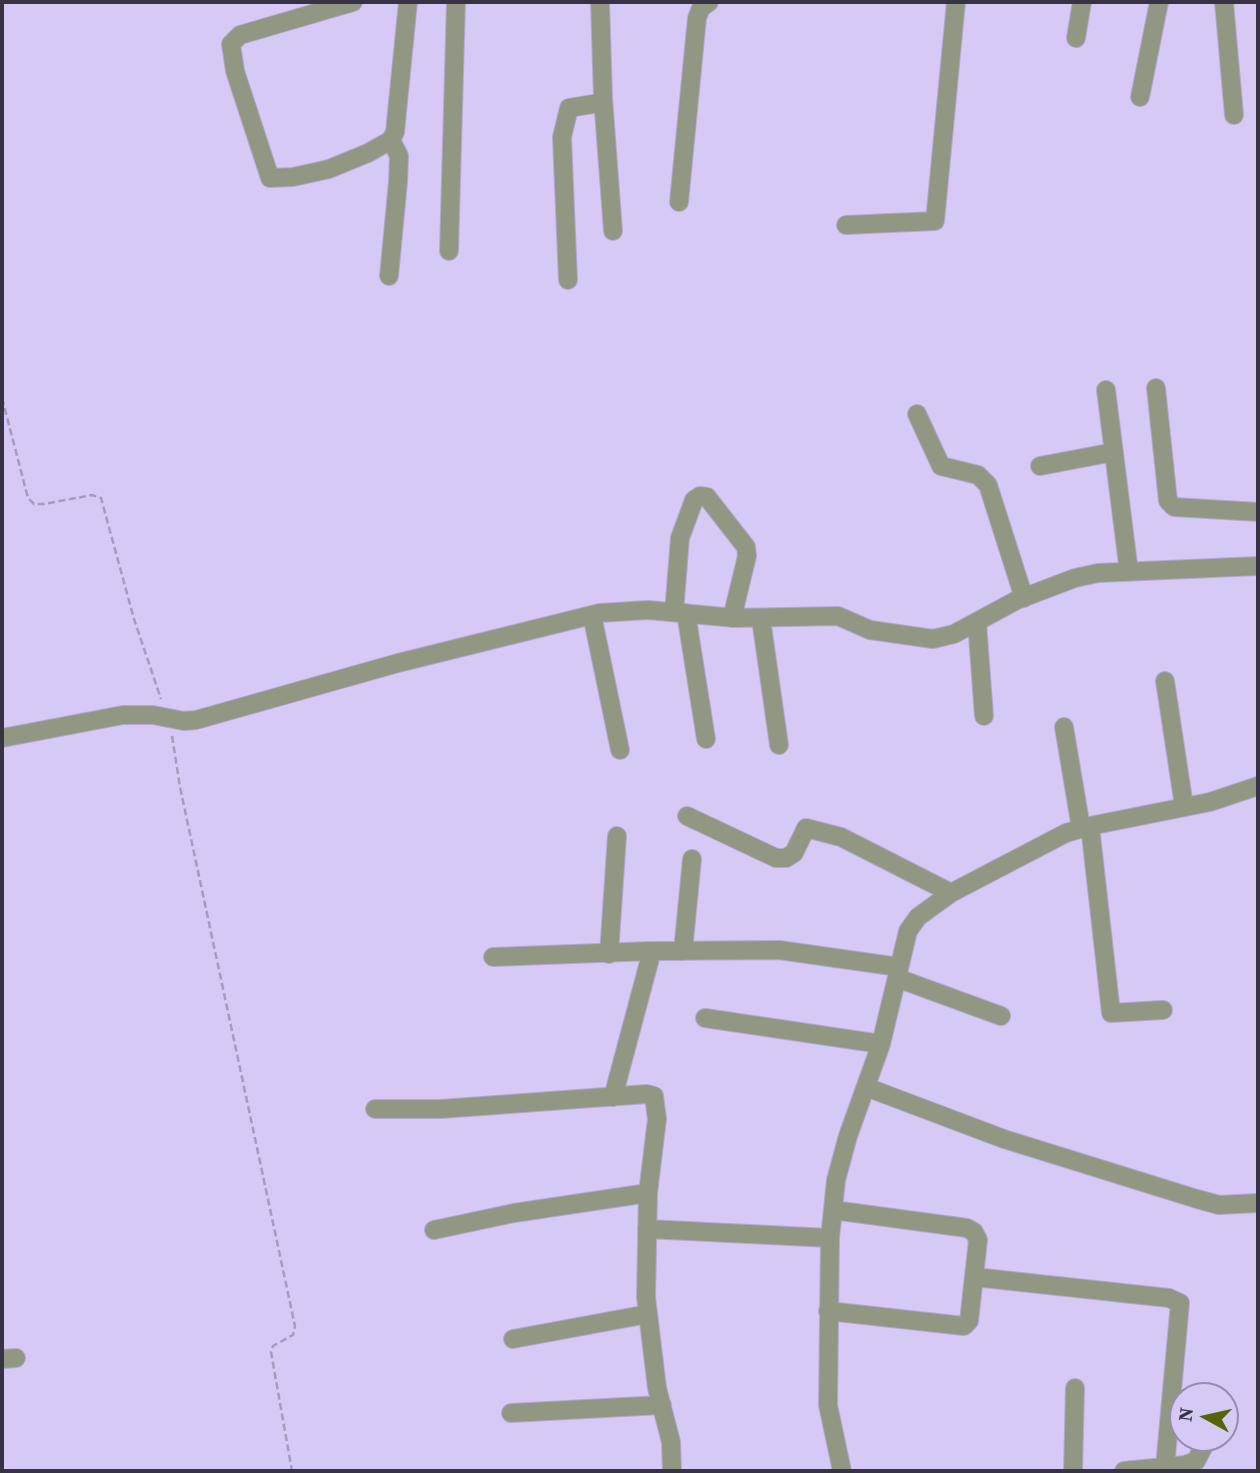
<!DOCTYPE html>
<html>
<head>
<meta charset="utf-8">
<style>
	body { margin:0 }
	#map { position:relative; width:1260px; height:1473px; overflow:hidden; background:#d6c9f5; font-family:"Source Serif 4",serif }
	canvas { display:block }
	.frame { position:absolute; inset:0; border:4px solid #373344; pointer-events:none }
	.north { position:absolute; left:1169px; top:1382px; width:70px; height:70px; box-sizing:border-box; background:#d6c9f5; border:2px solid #968dae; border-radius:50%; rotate:278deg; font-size:19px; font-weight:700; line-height:28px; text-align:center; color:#373344 }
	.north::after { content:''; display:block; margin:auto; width:24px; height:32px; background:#576304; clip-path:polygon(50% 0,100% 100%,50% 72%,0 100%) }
</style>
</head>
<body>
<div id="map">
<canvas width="1260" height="1473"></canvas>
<div class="frame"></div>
<div class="north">N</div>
</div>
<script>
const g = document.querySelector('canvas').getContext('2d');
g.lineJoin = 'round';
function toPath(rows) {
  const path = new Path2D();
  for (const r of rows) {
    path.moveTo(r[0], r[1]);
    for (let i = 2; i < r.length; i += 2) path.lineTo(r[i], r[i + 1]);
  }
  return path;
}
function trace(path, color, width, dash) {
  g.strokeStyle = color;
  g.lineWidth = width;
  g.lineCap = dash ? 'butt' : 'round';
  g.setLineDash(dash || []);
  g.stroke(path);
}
const path = toPath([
	[2,398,28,498,34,504,44,504,92,495,101,498,134,619,161,699],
	[172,736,180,787,295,1326,293,1335,273,1346,271,1352,292,1471]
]);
const minor = toPath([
	[353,2,240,35,231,44,235,71,270,178,293,177,329,169,368,153,391,140,395,132,408,2],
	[1224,2,1234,115],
	[1076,38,1082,2],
	[1140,97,1159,2],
	[603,98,613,231],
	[679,202,697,18,701,8,709,2],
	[846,225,935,221,956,2],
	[449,251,456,2],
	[389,276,398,182,399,156,391,140],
	[568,280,562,137,569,108,599,103,603,98,600,2],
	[1156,388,1168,501,1174,507,1258,512],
	[1106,390,1129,572],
	[917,414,941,466,978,475,988,485,1024,598],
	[1040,466,1114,452],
	[674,612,680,538,694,500,700,496,707,497,746,547,747,556,732,618],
	[686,613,706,739],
	[592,615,620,750],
	[761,619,779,745],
	[977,623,984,716],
	[1165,681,1184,806],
	[1064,727,1081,828],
	[2,738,123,715,153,715,184,721,196,720,398,663,600,613,648,610,735,618,838,616,870,630,933,639,954,634,1017,600,1075,578,1098,573,1258,566],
	[687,816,776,858,786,858,794,853,806,828,841,837,951,893],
	[1090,826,1111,1013,1163,1010],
	[683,951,692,859],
	[609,954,617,836],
	[493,957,652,951,779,950,899,967],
	[897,978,1001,1016],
	[705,1018,881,1044],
	[866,1087,1004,1139,1197,1199,1219,1205,1258,1203],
	[613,1097,652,951],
	[375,1109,441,1109,647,1094,654,1096,657,1119,648,1193,646,1297,657,1388,671,1442,672,1471],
	[647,1229,830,1238],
	[434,1230,514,1213,648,1193],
	[974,1277,1169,1298,1180,1303,1165,1467],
	[828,1311,964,1326,969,1321,978,1240,974,1232,967,1228,833,1210],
	[513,1339,648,1314],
	[2,1359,16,1358],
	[511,1413,662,1405],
	[842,1471,828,1405,830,1238,836,1180,848,1136,881,1044,908,931,918,917,951,893,1066,833,1090,826,1210,802,1258,786],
	[1073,1471,1075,1388],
	[1124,1471,1185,1465,1196,1461,1208,1438]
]);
trace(minor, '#b3a8ce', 20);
trace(path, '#a59bbf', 2.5, [7, 3.5]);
trace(minor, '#929784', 18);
</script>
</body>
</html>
